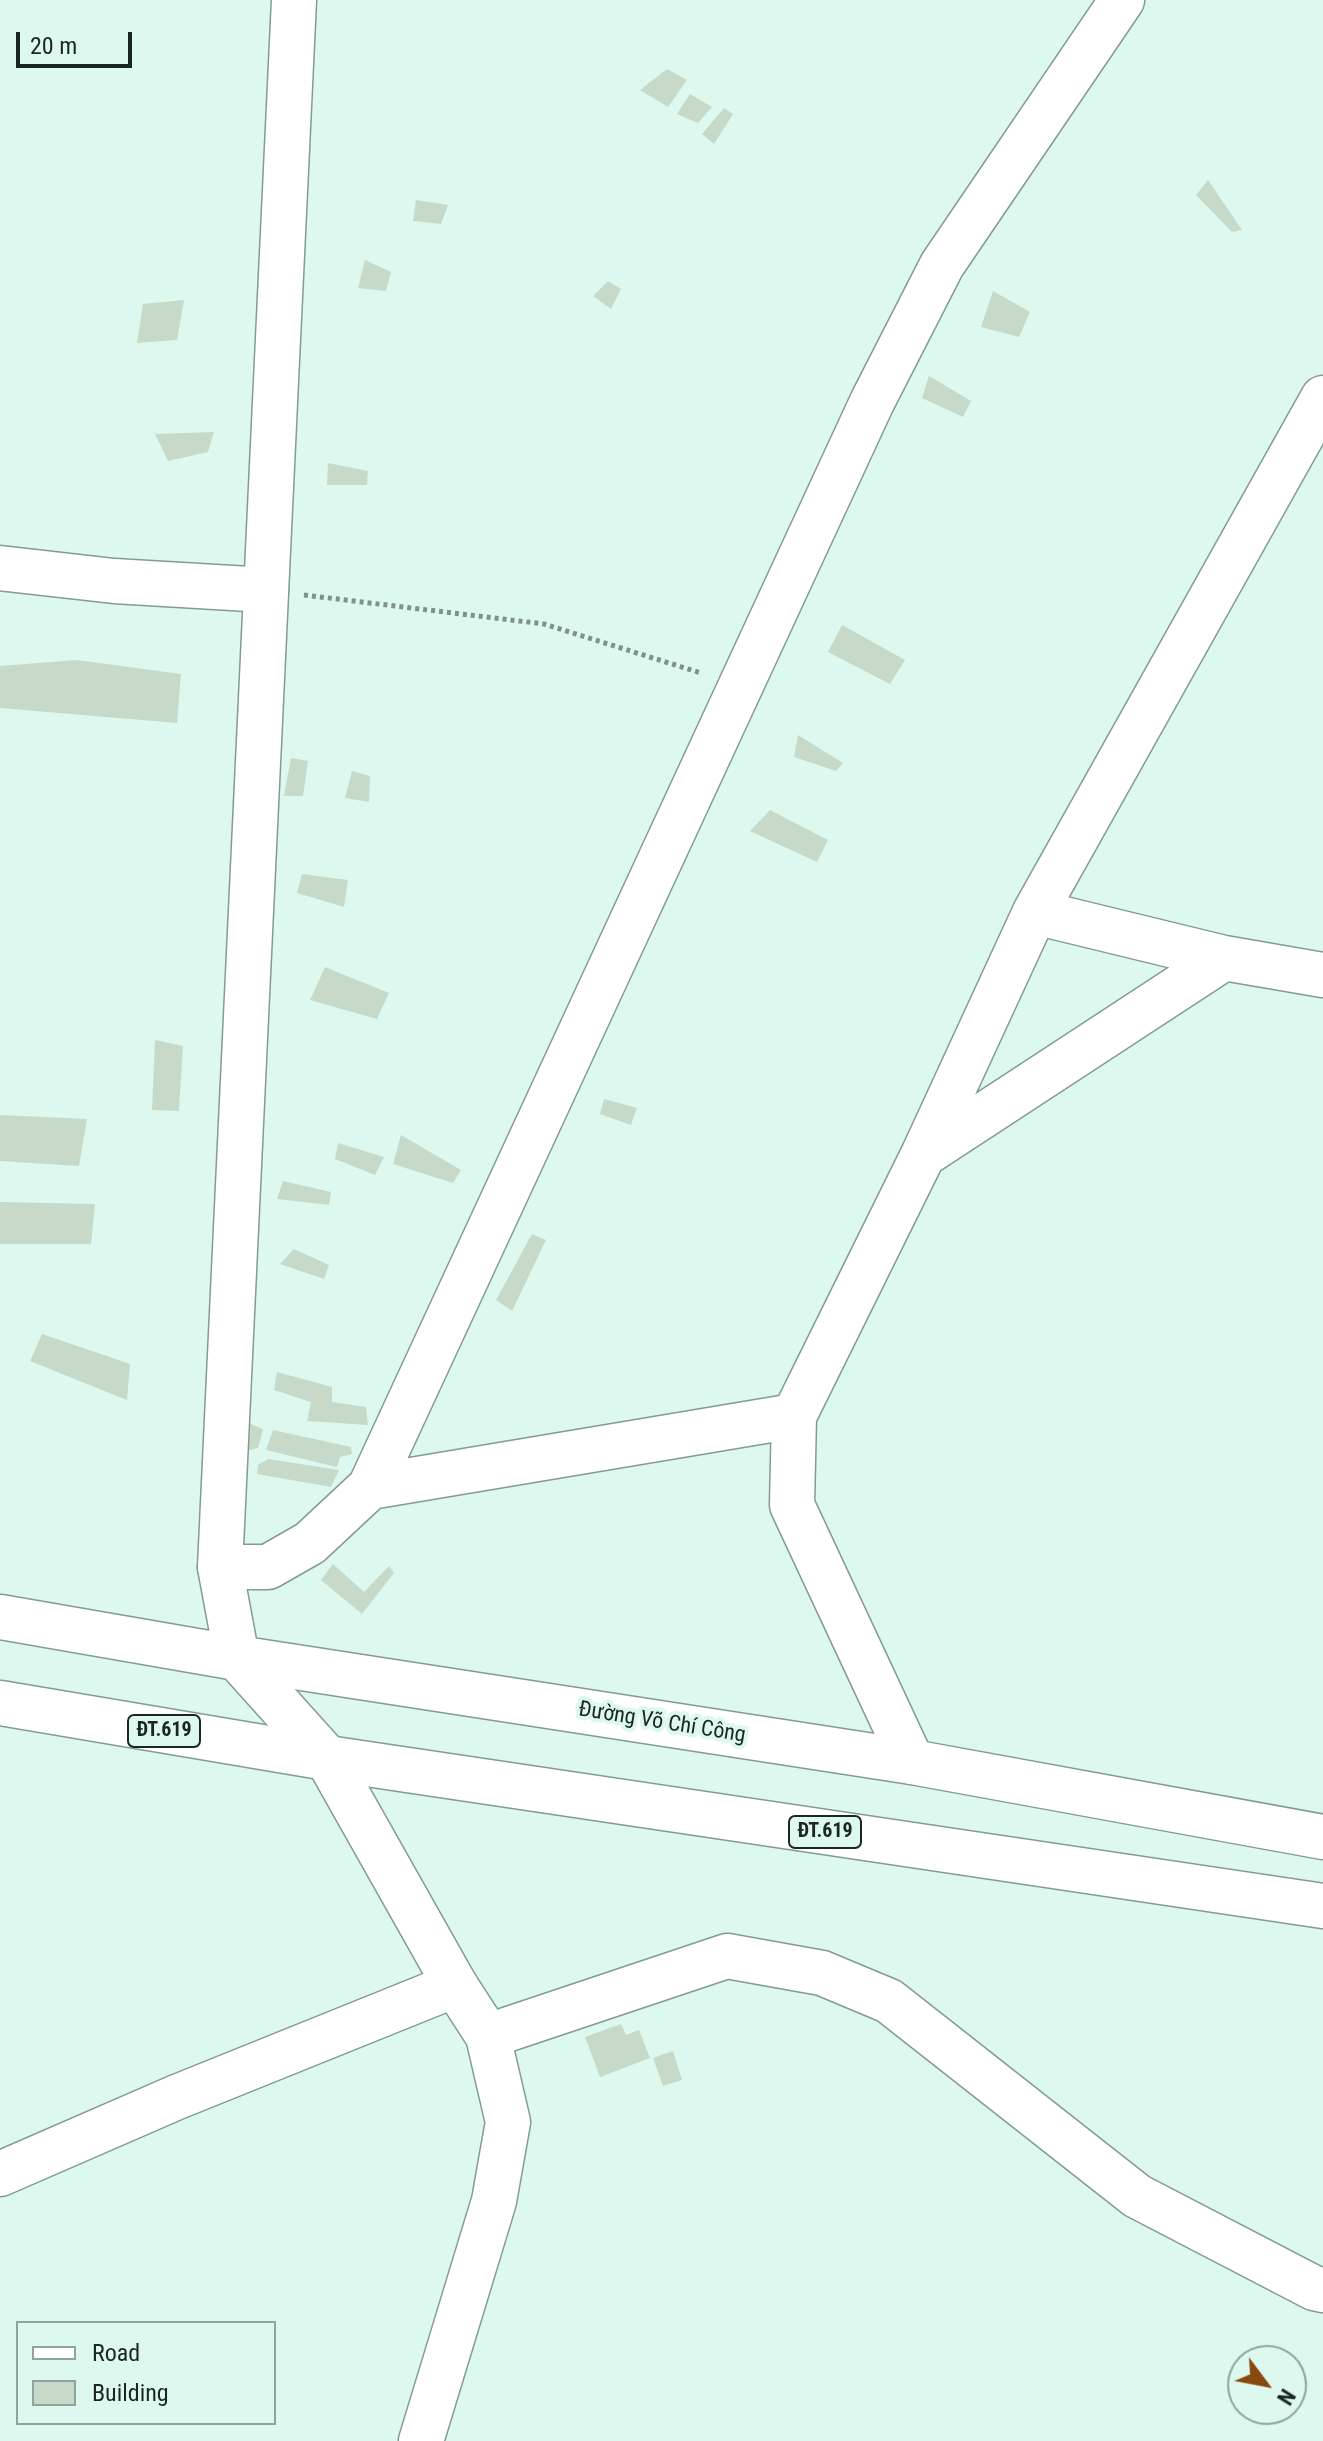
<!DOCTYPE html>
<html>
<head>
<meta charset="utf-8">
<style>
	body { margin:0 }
	#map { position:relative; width:1323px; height:2441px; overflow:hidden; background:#ddf8ee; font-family:"Roboto Condensed",sans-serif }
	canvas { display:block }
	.legend { position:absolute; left:16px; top:2321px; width:260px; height:104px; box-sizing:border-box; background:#ddf8ee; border:2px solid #8fa49c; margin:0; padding:10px 14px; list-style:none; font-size:24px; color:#1b2521 }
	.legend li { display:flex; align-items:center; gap:16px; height:40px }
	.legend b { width:40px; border:2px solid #8fa49c }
	.north { position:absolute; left:1227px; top:2345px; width:80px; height:80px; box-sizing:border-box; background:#ddf8ee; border:2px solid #8fa49c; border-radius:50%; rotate:122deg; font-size:22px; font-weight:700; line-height:32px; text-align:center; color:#1b2521 }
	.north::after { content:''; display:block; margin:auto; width:28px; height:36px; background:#87490d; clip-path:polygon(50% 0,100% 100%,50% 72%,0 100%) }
	.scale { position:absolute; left:16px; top:32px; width:116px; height:36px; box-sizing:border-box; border:4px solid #1b2521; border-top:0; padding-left:10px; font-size:24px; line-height:28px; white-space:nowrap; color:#1b2521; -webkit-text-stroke:6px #ddf8ee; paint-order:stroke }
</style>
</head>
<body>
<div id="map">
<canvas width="1323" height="2441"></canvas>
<ul class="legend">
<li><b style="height:10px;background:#fff"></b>Road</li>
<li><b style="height:22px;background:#c7dac9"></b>Building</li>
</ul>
<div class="north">N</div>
<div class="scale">20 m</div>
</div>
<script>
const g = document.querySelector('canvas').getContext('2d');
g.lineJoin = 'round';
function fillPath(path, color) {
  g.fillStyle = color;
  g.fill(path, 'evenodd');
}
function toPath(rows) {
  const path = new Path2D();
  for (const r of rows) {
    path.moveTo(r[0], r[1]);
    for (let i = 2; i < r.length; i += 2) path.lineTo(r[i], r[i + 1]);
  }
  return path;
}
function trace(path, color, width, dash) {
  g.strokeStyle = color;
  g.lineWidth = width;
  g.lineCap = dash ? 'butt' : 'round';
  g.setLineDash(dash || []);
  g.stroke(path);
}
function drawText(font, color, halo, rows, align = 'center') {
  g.font = font + ' "Roboto Condensed",sans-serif';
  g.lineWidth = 8;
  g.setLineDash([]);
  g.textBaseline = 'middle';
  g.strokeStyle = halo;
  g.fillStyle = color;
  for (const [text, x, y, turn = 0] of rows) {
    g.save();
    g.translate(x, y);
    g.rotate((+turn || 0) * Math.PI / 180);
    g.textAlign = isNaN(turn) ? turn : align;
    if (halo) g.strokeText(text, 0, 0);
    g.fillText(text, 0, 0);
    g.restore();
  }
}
const building = toPath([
	[667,69,687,80,668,107,640,90],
	[690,94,712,107,698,123,677,114],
	[724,108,733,114,714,144,702,134],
	[1208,180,1242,230,1232,232,1196,195],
	[416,200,448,205,441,224,413,221],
	[365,260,391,272,386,291,358,288],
	[608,281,621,289,611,309,593,296],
	[993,291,1030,312,1019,337,981,327],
	[184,300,177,340,137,343,143,304],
	[929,376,971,401,963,417,922,398],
	[214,432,208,452,168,461,155,434],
	[328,463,368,471,367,485,327,485],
	[842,625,905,660,890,684,828,652],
	[77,660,181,674,177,723,0,708,0,666],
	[798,735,843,763,836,771,794,757],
	[291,758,308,761,303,796,284,796],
	[352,771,370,776,369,802,345,798],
	[770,810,828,840,817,862,750,831],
	[302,874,348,880,344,907,297,893],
	[325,967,389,993,377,1019,310,1000],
	[155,1040,183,1046,179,1111,152,1110],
	[604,1099,637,1108,631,1125,600,1114],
	[0,1115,87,1119,79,1166,0,1161],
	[401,1135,461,1170,453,1183,393,1164],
	[338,1143,384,1157,375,1175,335,1159],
	[283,1181,331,1192,329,1205,277,1199],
	[0,1202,95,1204,91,1244,0,1244],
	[532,1234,546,1240,512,1311,496,1300],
	[294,1249,329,1265,324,1279,280,1264],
	[42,1334,130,1364,127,1400,30,1361],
	[277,1372,332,1387,332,1402,366,1407,368,1425,307,1421,311,1402,274,1390],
	[246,1422,263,1429,258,1448,242,1452],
	[273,1430,351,1447,352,1454,340,1457,337,1467,266,1450],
	[268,1459,339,1470,331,1487,257,1474,258,1465],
	[333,1564,364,1592,389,1566,394,1573,362,1614,321,1580],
	[621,2024,626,2035,639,2030,650,2058,600,2077,585,2037],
	[673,2051,682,2080,663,2086,653,2058]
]);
const path = toPath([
	[304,595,544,624,701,673]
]);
const street = toPath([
	[0,568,114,581,266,590],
	[1035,912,1224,958,1323,975],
	[923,1155,1224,958],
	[370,1487,794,1416],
	[220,1567,268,1567,310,1543,370,1487,872,402,942,265,1122,0],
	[912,1762,792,1505,794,1416,923,1155,1035,912,1323,398],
	[488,2036,727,1956,822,1973,889,2001,1137,2196,1314,2288,1323,2290],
	[0,2174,177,2097,455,1985]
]);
const secondary = toPath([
	[294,0,220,1567,237,1658,327,1758,455,1985,488,2036,508,2122,494,2201,421,2441]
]);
const primary = toPath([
	[0,1617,237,1658,912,1762,1323,1837],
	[0,1703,327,1758,1323,1906]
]);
const shields = [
	[164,1731,72],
	[825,1832,72]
];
const shieldNames = [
	["ĐT.619",164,1731],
	["ĐT.619",825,1832]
];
const streetNames = [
	["Đường Võ Chí Công",662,1723,9]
];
fillPath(building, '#c7dac9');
trace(street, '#839b93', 47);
trace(secondary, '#839b93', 47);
trace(primary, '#839b93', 47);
trace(path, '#7f918a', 5, [4, 4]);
trace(street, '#fff', 44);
trace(secondary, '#fff', 44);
trace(primary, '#fff', 44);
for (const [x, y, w] of shields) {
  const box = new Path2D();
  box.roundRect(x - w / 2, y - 16, w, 32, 6);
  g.fillStyle = '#ddf8ee';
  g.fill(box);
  trace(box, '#1b2521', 2);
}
drawText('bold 20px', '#1b2521', null, shieldNames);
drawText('22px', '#1b2521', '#ddf8ee', streetNames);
</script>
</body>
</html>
